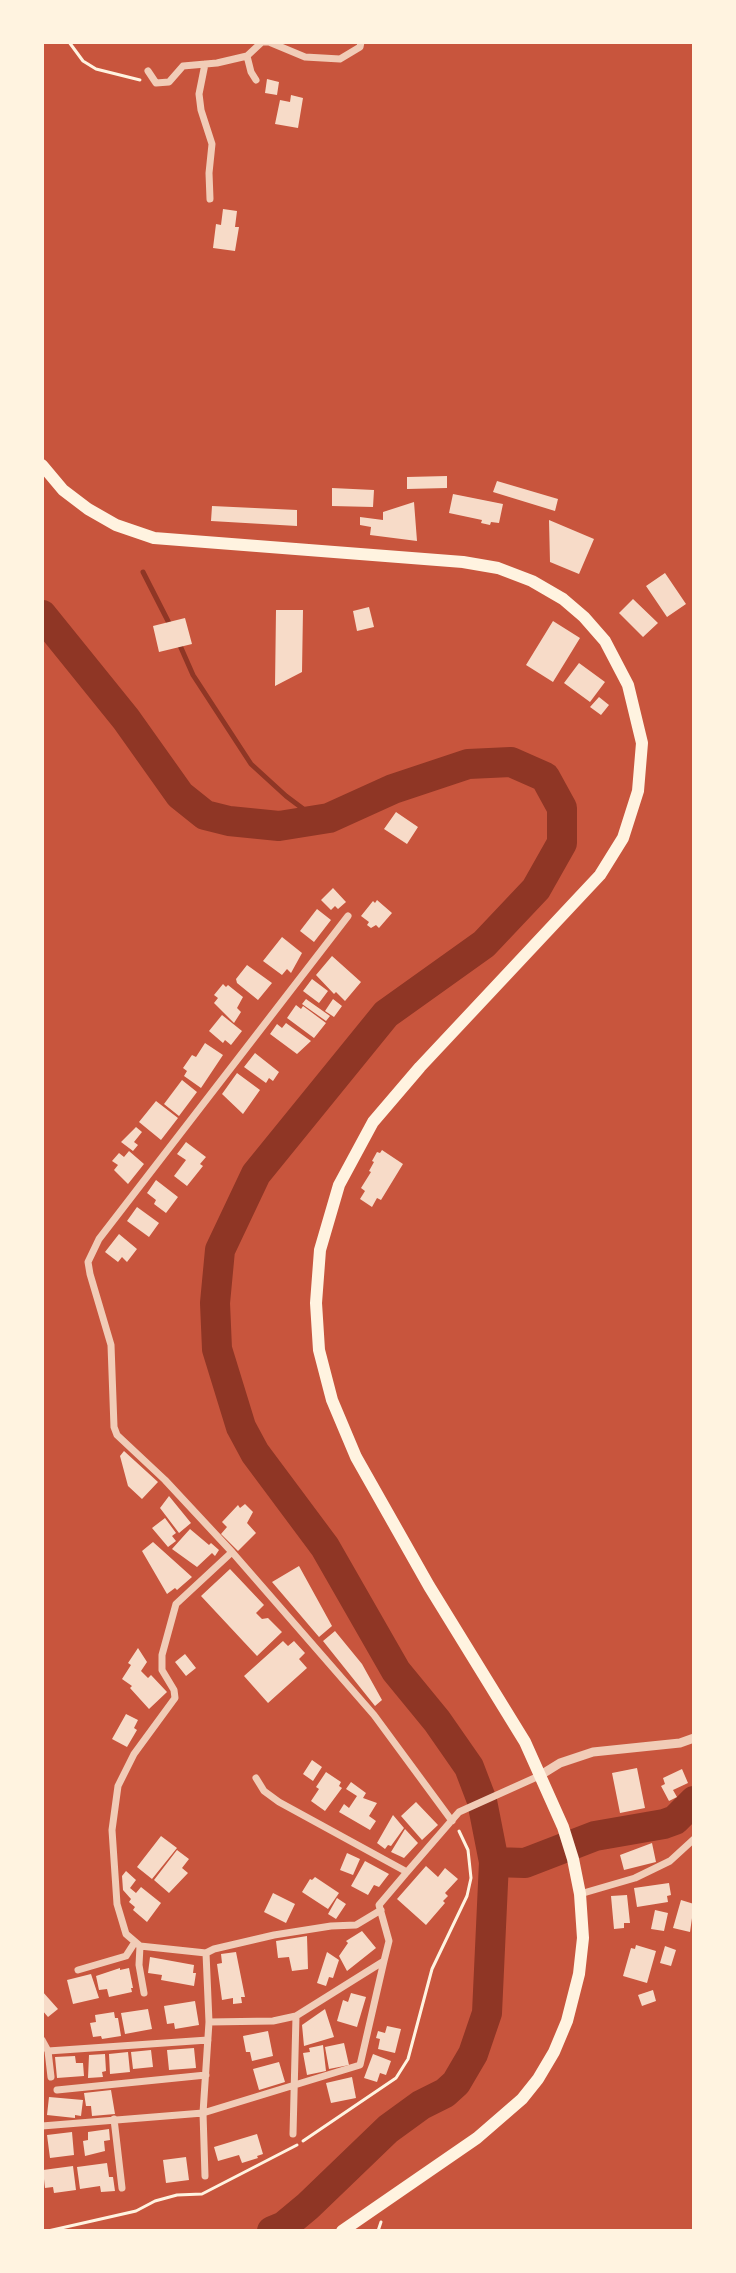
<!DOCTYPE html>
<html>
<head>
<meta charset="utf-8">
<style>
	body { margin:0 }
	#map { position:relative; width:736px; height:2273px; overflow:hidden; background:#c8553d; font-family:Ubuntu,sans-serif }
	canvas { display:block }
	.frame { position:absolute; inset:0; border:44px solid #fff3e0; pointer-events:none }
</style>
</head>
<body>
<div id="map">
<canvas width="736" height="2273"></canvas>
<div class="frame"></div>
</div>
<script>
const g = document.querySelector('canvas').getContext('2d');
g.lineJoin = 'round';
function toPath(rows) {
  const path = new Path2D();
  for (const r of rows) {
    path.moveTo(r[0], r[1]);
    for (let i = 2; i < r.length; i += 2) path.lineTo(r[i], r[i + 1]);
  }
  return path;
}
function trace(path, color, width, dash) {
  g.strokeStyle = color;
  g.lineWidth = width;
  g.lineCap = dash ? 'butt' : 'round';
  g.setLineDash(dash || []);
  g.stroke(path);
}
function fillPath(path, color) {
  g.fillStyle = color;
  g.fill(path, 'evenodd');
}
const stream = toPath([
	[143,572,170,625],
	[178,641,193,675,251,764,286,796,318,820]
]);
const river = toPath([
	[42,615,126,719,180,795,205,815,229,821,279,826,329,818,393,789,468,764,511,762,545,777,562,808,562,843,536,889,484,944,386,1014,256,1174,220,1250,215,1303,217,1349,241,1427,255,1453,325,1547,396,1671,437,1721,469,1767,482,1801,494,1862,487,2013,473,2054,456,2083,445,2093,421,2105,388,2129,308,2206,284,2226,272,2231],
	[494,1862,525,1863,595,1836,664,1824,675,1820,694,1801]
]);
const building = toPath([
	[267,79,279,82,277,95,265,93],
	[291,95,303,98,298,128,275,124,280,100,290,102],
	[223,209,237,211,235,227,239,227,235,251,213,248,216,224,221,225],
	[447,476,447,488,407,489,407,477],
	[497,481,558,499,555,511,493,492],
	[332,488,374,490,373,507,332,506],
	[453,494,503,504,499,523,491,522,490,525,481,523,482,520,449,513],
	[414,502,417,541,370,535,371,527,360,525,360,517,383,520,383,512],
	[212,506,297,510,297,526,211,521],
	[549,520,594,539,579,574,550,562],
	[665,573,686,604,667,617,646,586],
	[633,599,658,623,643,637,619,613],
	[369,607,374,627,357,631,353,611],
	[276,610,303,610,302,672,275,686],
	[185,618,192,644,159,652,153,626],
	[553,621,580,638,553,682,526,665],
	[579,663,605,682,590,702,564,683],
	[599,697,609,705,601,715,590,707],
	[396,812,418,827,407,844,384,829],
	[333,888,346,902,338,909,335,906,331,910,321,900],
	[377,900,392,913,379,928,376,925,371,928,367,925,369,922,361,916,373,901,375,903],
	[317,909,331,920,314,942,300,931],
	[282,937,302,953,291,973,287,969,282,975,263,961],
	[332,956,361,982,345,1001,336,992,334,994,316,975],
	[247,965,272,983,258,1000,237,983,236,979],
	[312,979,328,991,319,1003,303,991],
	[223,984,226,987,228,985,243,997,237,1008,241,1012,234,1023,214,1003,218,998,214,995],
	[306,999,330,1016,326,1021,302,1004],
	[333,999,342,1006,334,1017,325,1011],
	[296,1005,301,1009,303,1006,326,1023,314,1038,287,1018],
	[222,1015,242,1031,231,1045,225,1040,223,1043,209,1031],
	[286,1023,311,1041,297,1054,270,1034,277,1024,282,1028],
	[205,1043,223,1055,201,1088,184,1076,187,1071,183,1068,192,1055,196,1057],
	[255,1053,279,1072,273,1081,269,1078,266,1083,244,1067],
	[237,1073,260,1090,243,1114,222,1094],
	[182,1080,197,1092,179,1116,164,1104],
	[156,1101,178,1118,161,1140,139,1122],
	[136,1127,142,1132,134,1142,138,1145,133,1151,121,1142],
	[186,1142,206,1157,200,1164,203,1166,187,1186,174,1176,186,1160,177,1154],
	[382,1150,403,1164,381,1200,377,1198,372,1207,360,1199,365,1191,361,1188,371,1172,369,1171,374,1162,372,1161,377,1152,380,1153],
	[129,1151,144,1164,128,1184,114,1170,118,1165,112,1161,119,1153,124,1157],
	[156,1180,178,1197,166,1213,154,1204,156,1200,147,1193],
	[137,1207,159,1223,149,1237,127,1221],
	[119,1234,137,1249,127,1262,122,1257,118,1262,105,1252],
	[124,1451,158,1482,142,1499,128,1486,120,1456],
	[169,1496,191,1523,179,1533,160,1508],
	[245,1504,253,1512,247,1523,256,1533,238,1551,221,1534,227,1527,222,1522,238,1505,240,1508],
	[165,1518,176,1533,172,1536,176,1541,168,1547,152,1528],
	[190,1529,209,1545,211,1543,219,1550,215,1556,212,1553,197,1567,172,1549],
	[153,1542,192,1577,177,1590,175,1588,167,1594,142,1551],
	[299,1566,332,1626,319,1637,272,1582],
	[230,1569,264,1605,256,1613,262,1619,268,1618,282,1632,257,1656,201,1596],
	[335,1631,362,1664,382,1700,375,1706,323,1641],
	[283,1641,288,1646,294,1641,305,1653,299,1659,307,1668,268,1703,244,1676],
	[138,1648,147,1662,141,1671,148,1678,151,1675,167,1692,149,1709,130,1688,132,1686,122,1679,131,1665,128,1663],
	[185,1654,196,1668,186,1676,175,1662],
	[126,1714,138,1720,134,1728,137,1730,127,1747,112,1739],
	[312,1760,322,1767,313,1781,303,1774],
	[637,1768,645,1808,620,1813,612,1773],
	[682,1769,688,1783,673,1790,677,1797,669,1801,661,1786,665,1784,663,1778],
	[326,1772,341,1782,339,1786,342,1788,325,1811,311,1801,319,1789,316,1787],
	[351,1782,366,1793,363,1798,377,1803,369,1816,376,1821,370,1830,339,1812,344,1804,349,1808,357,1796,346,1789],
	[416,1802,438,1825,422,1840,401,1816],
	[393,1815,404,1828,391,1846,388,1845,385,1849,377,1843],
	[405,1829,418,1843,404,1858,391,1852],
	[161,1836,177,1848,152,1879,137,1867],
	[652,1843,656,1862,624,1870,620,1855],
	[177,1850,189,1859,182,1868,188,1873,169,1893,154,1880],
	[347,1853,360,1859,353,1875,340,1870],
	[365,1861,389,1874,379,1887,374,1885,368,1895,351,1886],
	[426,1866,438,1877,445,1868,458,1879,445,1893,448,1896,443,1901,445,1903,426,1925,397,1899],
	[126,1871,136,1880,130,1888,136,1893,141,1887,161,1903,147,1922,133,1910,135,1907,129,1902,131,1899,123,1890,122,1876],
	[315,1877,339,1893,328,1909,302,1892,310,1879,312,1880],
	[669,1883,671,1895,667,1896,668,1902,637,1907,634,1888],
	[273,1893,295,1904,286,1923,264,1912],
	[627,1895,630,1923,624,1923,624,1928,614,1929,611,1896],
	[337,1898,346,1904,336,1919,328,1914],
	[681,1900,694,1904,690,1932,673,1928],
	[655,1910,668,1913,664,1931,651,1929],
	[362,1931,376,1948,347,1971,339,1956,348,1943,346,1941],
	[307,1936,308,1969,292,1971,289,1957,278,1958,276,1941],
	[636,1945,656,1951,647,1983,623,1976,631,1948,635,1949],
	[665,1946,676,1950,671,1966,660,1963],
	[236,1952,245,1997,241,1997,242,2003,233,2004,233,1998,222,2000,217,1964,222,1963,221,1954],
	[327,1952,339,1960,333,1978,329,1977,326,1986,317,1983],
	[150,1957,194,1965,193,1973,196,1973,194,1986,161,1980,162,1975,148,1973],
	[120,1968,120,1970,129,1968,133,1988,131,1988,132,1992,109,1997,107,1989,99,1990,96,1976],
	[91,1974,99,1998,73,2004,67,1980],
	[653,1990,656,2001,642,2006,638,1995],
	[42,1991,58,2009,48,2017,42,2010],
	[351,1993,366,1997,357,2027,337,2021,343,2000,348,2002],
	[195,2001,199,2025,175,2029,174,2023,167,2024,164,2006],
	[148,2009,152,2029,125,2034,121,2013],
	[325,2009,334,2037,304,2046,302,2025],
	[114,2012,115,2018,118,2018,121,2036,102,2039,101,2036,93,2037,90,2023,96,2022,95,2015],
	[387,2026,401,2029,395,2053,378,2049,380,2039,376,2038,378,2031,385,2033],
	[268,2031,273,2056,252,2061,250,2052,246,2052,243,2036],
	[344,2043,349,2065,329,2069,325,2047],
	[323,2045,326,2071,307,2075,303,2053,310,2052,309,2048],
	[194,2048,196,2068,169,2070,167,2050],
	[151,2050,153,2067,133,2069,131,2052],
	[128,2052,130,2072,110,2074,109,2054],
	[105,2054,106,2071,102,2072,103,2077,88,2078,89,2055],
	[373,2054,391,2061,386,2075,380,2073,377,2082,364,2078],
	[75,2056,76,2063,83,2063,84,2076,57,2078,55,2057],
	[279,2062,285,2082,259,2090,253,2069],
	[352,2077,356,2098,331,2103,326,2083],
	[111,2090,115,2114,92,2116,91,2106,86,2106,84,2093],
	[49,2097,83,2100,81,2116,75,2115,75,2118,47,2115],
	[109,2129,110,2140,104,2141,105,2151,85,2156,83,2141,88,2140,88,2132],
	[72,2132,74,2155,50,2158,47,2135],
	[257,2134,263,2154,257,2156,258,2158,242,2163,239,2155,218,2161,214,2147],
	[186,2157,189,2180,166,2183,163,2160],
	[107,2163,109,2177,113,2177,115,2191,101,2192,100,2186,80,2189,77,2167],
	[73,2166,76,2190,54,2193,53,2187,45,2188,43,2170]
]);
const path = toPath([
	[69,42,83,61,96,69,140,80],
	[303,2141,396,2078,408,2059,432,1969,467,1896,471,1878,468,1850,459,1831],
	[48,2231,136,2211,155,2201,177,2195,202,2194,297,2145],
	[378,2231,381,2222]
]);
const minor = toPath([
	[247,56,251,72,256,80],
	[205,64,199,94,201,110,212,144,209,173,210,199],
	[148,71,156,83,169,82,183,66,217,63,247,56,262,42,269,42,305,57,340,59,360,47,361,42],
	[348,916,99,1239,88,1262,90,1274,111,1345,114,1427,117,1435,165,1480,232,1552,374,1715,452,1821],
	[256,1778,264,1791,279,1802,407,1872],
	[580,1894,635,1878,670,1861,694,1839],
	[140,1946,139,1965,144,1993],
	[206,1953,214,1949,274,1935,331,1926,356,1925,381,1910],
	[78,1970,126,1956,135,1942],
	[209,2022,206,1953,140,1946,126,1934,117,1904,112,1830,118,1786,134,1754,175,1698,174,1690,162,1670,162,1655,176,1604,232,1552],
	[42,2040,48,2051],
	[51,2077,48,2051,208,2040],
	[57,2090,206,2075],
	[114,2119,122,2188],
	[42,2126,203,2113,209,2022,273,2021,296,2016,384,1961,389,1941,379,1905,407,1872,459,1812,539,1776],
	[293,2134,296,2016],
	[205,2176,203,2113,360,2065,384,1961]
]);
const tertiary = toPath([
	[539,1776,560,1763,593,1752,680,1743,694,1738]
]);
const trunk = toPath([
	[42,465,63,490,88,509,116,525,154,538,463,562,498,568,532,581,563,599,584,617,605,641,628,685,642,743,638,791,623,838,600,875,420,1067,373,1122,339,1185,320,1250,316,1303,319,1350,332,1400,356,1457,429,1586,525,1742,563,1827,573,1859,580,1894,583,1938,579,1974,567,2021,554,2052,538,2079,522,2099,477,2138,342,2231]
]);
trace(stream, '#8f3625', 5);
trace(river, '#8f3625', 30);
fillPath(building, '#f7dbc8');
trace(path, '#fff3e0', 3);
trace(minor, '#f1ccb7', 7);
trace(tertiary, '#f1ccb7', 9);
trace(trunk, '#fff3e0', 12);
</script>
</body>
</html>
